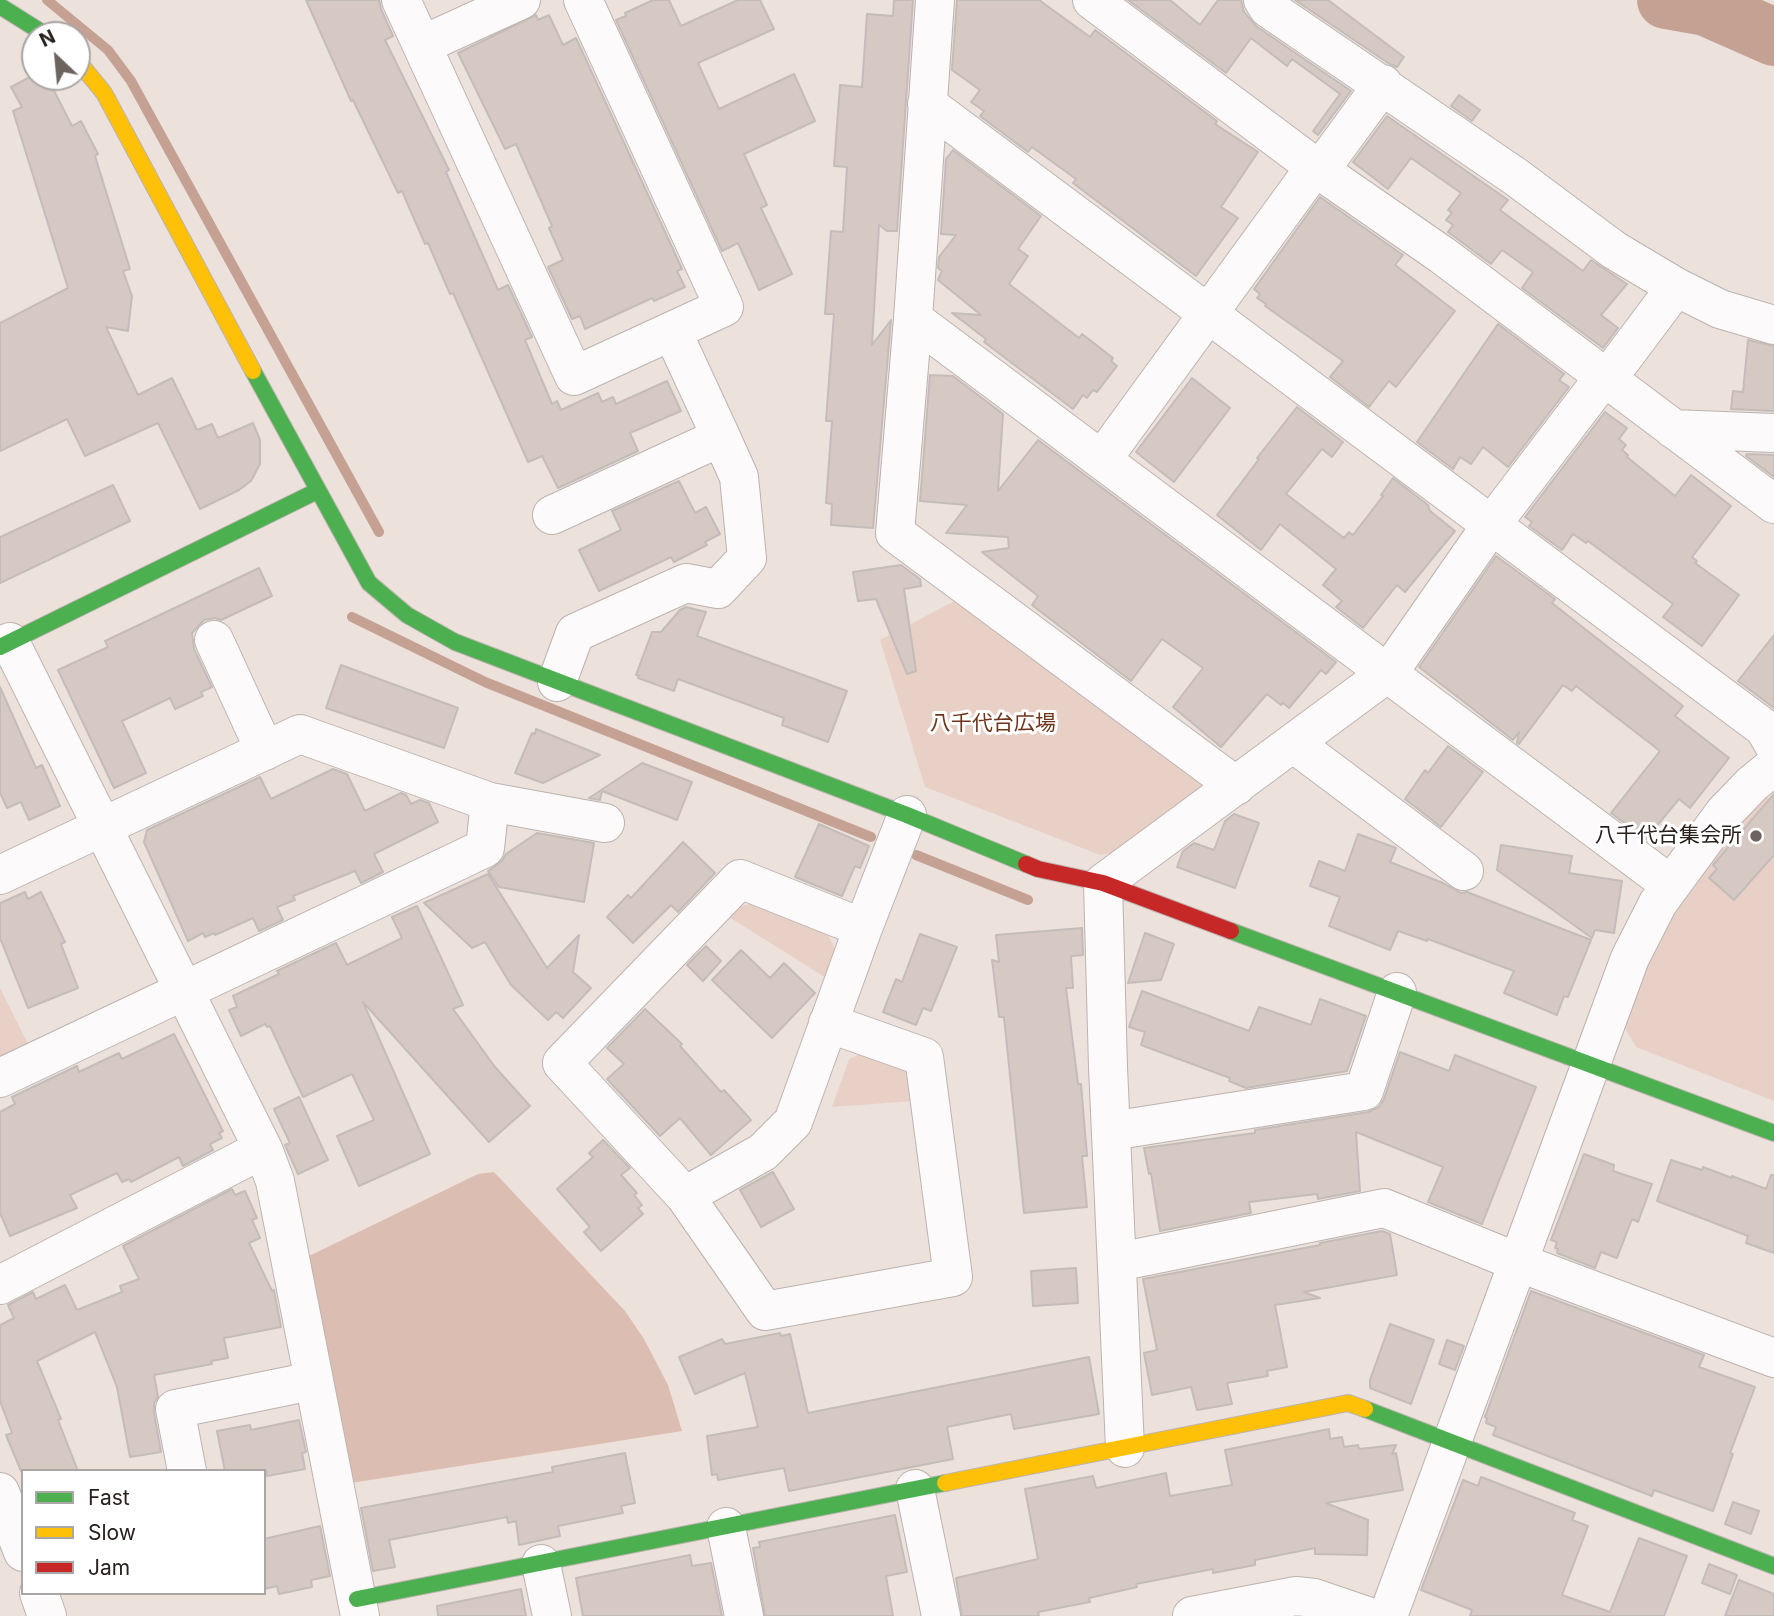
<!DOCTYPE html>
<html>
<head>
<meta charset="utf-8">
<style>
	body { margin:0 }
	#map { position:relative; width:1774px; height:1616px; overflow:hidden; background:#ede1dc; font-family:Inter,sans-serif }
	canvas { display:block }
	.legend { position:absolute; left:21px; top:1469px; width:245px; height:126px; box-sizing:border-box; background:#fff; border:2px solid #a9a6a5; margin:0; padding:9px 12px; list-style:none; font-size:21px; color:#28211e }
	.legend li { display:flex; align-items:center; gap:14px; height:35px }
	.legend b { width:35px; border:2px solid #a9a6a5 }
	.north { position:absolute; left:21px; top:21px; width:70px; height:70px; box-sizing:border-box; background:#fff; border:2px solid #a9a6a5; border-radius:50%; rotate:334deg; font-size:19px; font-weight:700; line-height:28px; text-align:center; color:#28211e }
	.north::after { content:''; display:block; margin:auto; width:24px; height:32px; background:#6d6460; clip-path:polygon(50% 0,100% 100%,50% 72%,0 100%) }
</style>
</head>
<body>
<div id="map">
<canvas width="1774" height="1616"></canvas>
<ul class="legend">
<li><b style="height:9px;background:#4caf50"></b>Fast</li>
<li><b style="height:9px;background:#ffc107"></b>Slow</li>
<li><b style="height:9px;background:#c62828"></b>Jam</li>
</ul>
<div class="north">N</div>
</div>
<script>
const g = document.querySelector('canvas').getContext('2d');
g.lineJoin = 'round';
function fillPath(path, color) {
  g.fillStyle = color;
  g.fill(path, 'evenodd');
}
function toPath(rows) {
  const path = new Path2D();
  for (const r of rows) {
    path.moveTo(r[0], r[1]);
    for (let i = 2; i < r.length; i += 2) path.lineTo(r[i], r[i + 1]);
  }
  return path;
}
function trace(path, color, width, dash) {
  g.strokeStyle = color;
  g.lineWidth = width;
  g.lineCap = dash ? 'butt' : 'round';
  g.setLineDash(dash || []);
  g.stroke(path);
}
function drawText(font, color, halo, rows, align = 'center') {
  g.font = font + ' Inter,"Noto Sans JP",sans-serif';
  g.lineWidth = 6;
  g.setLineDash([]);
  g.textBaseline = 'middle';
  g.strokeStyle = halo;
  g.fillStyle = color;
  for (const [text, x, y, turn = 0] of rows) {
    g.save();
    g.translate(x, y);
    g.rotate((+turn || 0) * Math.PI / 180);
    g.textAlign = isNaN(turn) ? turn : align;
    if (halo) g.strokeText(text, 0, 0);
    g.fillText(text, 0, 0);
    g.restore();
  }
}
const green = toPath([
	[962,597,1209,782,1128,850,1100,855,925,787,880,640],
	[1764,796,1774,801,1774,1101,1636,1047,1625,1028,1646,960,1673,911,1738,821],
	[758,901,825,929,837,953,826,978,726,915,733,909],
	[0,988,29,1046,0,1060],
	[873,1048,904,1059,915,1101,832,1107,849,1059]
]);
const forest = toPath([
	[494,1172,625,1311,644,1339,668,1385,682,1431,351,1483,307,1257,478,1174]
]);
const stream = toPath([
	[47,0,108,50,131,81,379,532],
	[352,617,485,682,871,837],
	[916,855,1028,900]
]);
const river = toPath([
	[1666,0,1706,7,1774,37]
]);
const building = toPath([
	[306,0,379,0,381,9,393,36,385,40,449,170,446,172,498,290,508,285,532,337,525,340,552,404,557,401,561,410,598,393,602,402,613,397,616,404,667,381,681,411,630,433,638,451,558,488,542,456,528,462,453,293,450,294,428,243,425,244,402,191,398,193,353,100,351,101,306,0],
	[653,0,669,0,681,26,738,0,760,0,774,29,698,63,719,109,794,74,815,121,744,154,767,205,761,208,792,274,759,290,738,243,722,251,616,20,626,16,625,13,653,0],
	[894,0,913,0,897,231,887,231,879,225,872,345,891,320,873,528,831,525,832,504,826,503,832,421,826,421,834,314,825,314,831,231,843,232,847,167,834,166,840,85,862,87,867,14,893,16,894,0],
	[957,0,1039,0,1090,37,1095,30,1217,121,1215,124,1258,152,1221,207,1238,218,1196,276,1073,183,1076,179,1032,147,1028,152,980,116,984,111,971,102,980,90,952,70,957,0],
	[1128,0,1170,0,1200,25,1218,0,1241,0,1244,12,1256,26,1351,91,1318,135,1313,131,1340,94,1292,59,1287,66,1251,38,1226,73,1128,0],
	[1295,0,1328,0,1404,57,1397,67,1388,63,1295,0],
	[536,15,538,20,549,15,563,45,576,38,682,269,677,271,685,287,654,301,652,298,585,329,580,316,572,319,548,267,563,260,549,228,552,226,516,144,505,149,458,53,536,15],
	[30,77,47,77,72,126,81,121,98,154,95,156,130,269,123,271,132,296,128,331,106,327,138,395,172,378,197,430,212,424,218,438,253,423,260,440,260,464,251,481,239,490,200,509,158,423,85,456,67,419,0,451,0,323,68,288,13,111,22,107,11,87,30,77],
	[1459,95,1480,110,1472,121,1451,106,1459,95],
	[1387,116,1508,200,1500,210,1583,271,1591,260,1627,284,1601,315,1618,328,1603,348,1522,288,1533,272,1502,250,1491,264,1448,232,1453,225,1446,220,1452,213,1448,210,1461,193,1411,158,1388,189,1353,162,1387,116],
	[953,150,1041,216,1018,249,1028,256,1009,284,1079,338,1082,334,1113,358,1111,361,1117,366,1097,392,1093,390,1087,398,1083,395,1073,409,984,342,986,339,952,313,981,315,938,280,942,271,938,268,939,257,956,235,941,234,946,159,953,150],
	[1320,197,1403,255,1395,265,1455,311,1396,387,1389,381,1369,407,1330,377,1343,361,1265,306,1266,304,1257,298,1260,294,1254,289,1320,197],
	[1498,324,1564,374,1559,380,1569,387,1508,467,1483,447,1471,464,1460,457,1453,469,1417,442,1498,324],
	[1748,340,1774,346,1774,411,1731,409,1733,391,1743,392,1748,340],
	[930,375,953,376,1003,414,998,491,1038,440,1336,662,1326,674,1321,670,1289,708,1283,703,1281,705,1267,694,1221,747,1173,707,1203,668,1162,639,1131,681,1032,605,1038,596,982,552,1009,548,1008,537,946,533,967,505,920,501,930,375],
	[1192,378,1230,408,1174,482,1136,452,1192,378],
	[1297,407,1343,442,1332,457,1322,449,1286,494,1344,538,1349,532,1353,535,1383,496,1381,495,1393,478,1428,505,1430,511,1455,531,1405,592,1397,585,1363,628,1336,607,1342,601,1323,585,1336,569,1280,524,1261,550,1217,515,1259,459,1257,458,1297,407],
	[1605,412,1627,428,1619,439,1626,445,1622,450,1628,455,1627,457,1675,496,1691,475,1731,506,1692,557,1697,561,1695,563,1739,595,1702,646,1663,617,1673,604,1588,541,1586,543,1573,534,1562,550,1529,526,1532,522,1525,517,1605,412],
	[1747,454,1774,455,1774,477,1746,456,1747,454],
	[679,481,695,513,706,507,720,534,705,542,707,545,674,562,671,557,599,591,579,550,621,530,612,511,679,481],
	[113,485,130,521,0,583,0,537,113,485],
	[1496,556,1555,599,1552,603,1683,706,1675,716,1729,758,1690,808,1679,799,1646,839,1611,813,1660,751,1576,686,1572,691,1563,685,1519,744,1517,743,1519,732,1513,740,1419,667,1496,556],
	[901,565,920,579,921,586,904,589,916,671,907,674,876,599,858,601,853,572,901,565],
	[259,568,272,596,221,620,215,618,204,620,192,633,194,649,212,687,201,692,203,696,175,709,170,698,122,721,146,773,114,788,58,670,108,647,105,641,259,568],
	[686,607,706,612,697,636,847,691,828,742,782,725,784,718,678,679,674,691,638,678,639,676,636,675,652,632,661,632,680,610,686,607],
	[1774,635,1774,708,1738,681,1774,635],
	[341,665,458,708,444,748,326,708,341,665],
	[0,687,36,768,42,765,60,806,29,820,21,802,7,808,0,793,0,687],
	[536,729,600,755,543,783,515,773,532,733,535,734,536,729],
	[1448,746,1483,772,1441,827,1405,799,1425,770,1428,773,1448,746],
	[642,763,692,782,677,820,602,791,600,800,589,798,642,763],
	[333,769,347,774,365,811,401,793,406,795,411,804,420,800,429,803,438,822,374,854,383,872,361,883,355,871,293,896,295,900,277,907,283,920,259,931,253,918,215,935,214,933,205,937,203,933,188,941,144,842,147,830,260,777,271,799,333,769],
	[1774,794,1774,855,1734,900,1709,878,1717,869,1713,865,1774,794],
	[1234,814,1259,823,1235,888,1177,867,1183,851,1194,843,1214,850,1225,821,1234,814],
	[819,824,869,846,860,868,855,866,842,896,795,877,819,824],
	[537,833,594,843,584,902,499,887,488,871,502,861,506,854,537,833],
	[1358,834,1396,848,1390,862,1443,883,1461,893,1467,892,1591,940,1568,997,1564,996,1557,1015,1504,993,1514,971,1428,939,1427,941,1398,931,1390,950,1329,926,1340,897,1310,886,1319,861,1345,871,1358,834],
	[683,842,715,873,678,912,671,905,633,943,607,917,628,895,631,898,683,842],
	[1501,845,1572,856,1569,873,1622,881,1614,933,1595,930,1592,938,1497,870,1501,845],
	[488,874,547,968,579,935,573,972,591,988,563,1018,556,1012,548,1020,511,985,485,942,472,948,424,903,488,874],
	[25,892,28,899,41,892,65,942,61,944,78,988,28,1008,0,938,0,903,25,892],
	[417,906,463,1005,453,1009,495,1067,530,1106,489,1142,363,1002,430,1154,359,1186,337,1136,374,1120,352,1074,303,1097,270,1026,267,1027,265,1024,241,1036,229,1010,237,1007,233,996,279,974,277,971,336,943,347,965,402,938,392,917,417,906],
	[1082,928,1083,955,1071,956,1073,988,1066,988,1078,1084,1081,1084,1087,1156,1082,1156,1087,1207,1024,1213,1004,1017,999,1017,992,960,999,962,996,935,1082,928],
	[1145,933,1174,944,1161,980,1128,983,1145,933],
	[920,934,957,947,931,1011,923,1008,916,1025,883,1012,896,979,902,982,920,934],
	[706,946,721,961,703,981,687,965,706,946],
	[741,950,770,978,784,963,815,993,772,1038,712,980,741,950],
	[1142,991,1249,1031,1259,1007,1311,1025,1320,999,1366,1016,1347,1071,1246,1088,1229,1081,1230,1078,1141,1045,1145,1032,1129,1027,1142,991],
	[645,1009,682,1044,680,1046,721,1092,724,1090,751,1120,711,1155,680,1118,660,1136,607,1079,624,1064,607,1048,645,1009],
	[174,1034,223,1131,219,1133,222,1138,210,1144,213,1150,183,1166,179,1157,131,1182,129,1179,122,1182,117,1173,70,1195,77,1208,10,1236,0,1213,0,1112,15,1104,12,1097,77,1066,79,1072,119,1053,122,1059,174,1034],
	[1400,1052,1449,1071,1455,1055,1536,1087,1482,1224,1428,1202,1443,1167,1356,1132,1360,1191,1318,1199,1317,1194,1249,1202,1251,1213,1160,1231,1151,1173,1149,1174,1144,1148,1255,1133,1255,1130,1368,1112,1379,1107,1384,1099,1400,1052],
	[299,1097,328,1160,298,1174,285,1145,290,1143,274,1109,299,1097],
	[603,1140,630,1168,621,1175,637,1193,634,1195,642,1205,638,1208,643,1214,601,1251,584,1232,590,1227,557,1189,593,1157,589,1153,603,1140],
	[1584,1154,1614,1165,1613,1171,1652,1184,1638,1222,1632,1219,1617,1258,1601,1252,1595,1268,1557,1253,1558,1249,1555,1248,1557,1242,1551,1240,1584,1154],
	[1671,1160,1702,1170,1703,1167,1732,1178,1732,1176,1766,1189,1771,1175,1774,1175,1774,1253,1746,1243,1748,1236,1657,1201,1671,1160],
	[773,1172,794,1209,761,1227,740,1190,773,1172],
	[232,1189,235,1195,245,1191,257,1218,252,1220,260,1238,249,1243,272,1291,274,1290,281,1327,224,1338,228,1358,211,1361,212,1364,154,1375,158,1397,154,1403,154,1413,161,1452,130,1457,117,1387,95,1332,37,1361,61,1419,58,1420,78,1471,21,1471,6,1435,12,1433,0,1401,0,1325,14,1318,8,1305,33,1292,36,1299,65,1285,77,1310,122,1292,120,1286,139,1279,123,1246,232,1189],
	[1382,1231,1390,1234,1397,1275,1304,1292,1320,1298,1275,1305,1287,1367,1267,1371,1268,1376,1227,1383,1232,1404,1197,1410,1191,1387,1152,1395,1144,1353,1157,1350,1143,1279,1320,1245,1320,1243,1382,1231],
	[1076,1268,1078,1303,1033,1306,1031,1271,1076,1268],
	[1531,1291,1704,1355,1699,1367,1755,1387,1730,1453,1733,1454,1713,1511,1654,1490,1652,1496,1493,1435,1496,1427,1486,1423,1487,1418,1485,1417,1531,1291],
	[1390,1324,1434,1340,1411,1404,1370,1388,1370,1380,1390,1324],
	[780,1333,781,1336,790,1334,808,1413,1089,1357,1099,1414,1014,1429,1011,1414,947,1427,953,1459,789,1491,784,1468,718,1480,717,1474,712,1475,707,1436,758,1427,745,1373,695,1394,679,1357,722,1339,725,1344,780,1333],
	[1447,1340,1464,1346,1455,1370,1439,1364,1447,1340],
	[299,1420,306,1452,302,1453,305,1469,267,1476,266,1471,225,1471,217,1431,250,1425,251,1430,299,1420],
	[1329,1429,1330,1439,1342,1437,1344,1447,1358,1445,1359,1449,1396,1445,1392,1454,1396,1453,1403,1490,1326,1503,1368,1520,1367,1555,1315,1554,1315,1548,1255,1560,1255,1565,1213,1573,1213,1569,1136,1584,1137,1587,1089,1598,1090,1602,1038,1612,1039,1616,962,1616,956,1578,1038,1559,1025,1489,1093,1476,1096,1488,1166,1473,1170,1496,1232,1485,1225,1450,1329,1429],
	[625,1453,635,1503,621,1506,623,1513,558,1526,560,1536,519,1545,516,1521,508,1523,507,1517,389,1540,395,1567,373,1571,361,1508,553,1472,552,1467,625,1453],
	[1481,1477,1575,1513,1572,1520,1588,1526,1562,1595,1610,1612,1639,1538,1687,1556,1664,1616,1470,1616,1472,1610,1421,1590,1463,1480,1478,1486,1481,1477],
	[1733,1502,1759,1511,1751,1534,1725,1524,1733,1502],
	[895,1515,907,1572,886,1576,893,1616,765,1616,753,1548,760,1547,759,1542,895,1515],
	[320,1526,330,1576,311,1580,312,1587,279,1594,277,1586,264,1589,264,1539,320,1526],
	[690,1555,692,1566,711,1563,722,1616,583,1616,576,1578,690,1555],
	[1709,1564,1737,1575,1730,1594,1702,1583,1709,1564],
	[1739,1580,1774,1594,1774,1616,1725,1616,1739,1580],
	[521,1589,526,1616,438,1616,437,1606,521,1589]
]);
const street = toPath([
	[401,0,574,376,724,307,583,0],
	[935,0,913,319,895,533,1236,786],
	[1092,0,1315,167,1442,255,1774,504],
	[1263,0,1268,8,1516,177,1614,250,1676,287,1720,309,1774,325],
	[422,45,521,0],
	[927,104,1764,728,1774,745],
	[1320,170,1383,84],
	[913,319,1671,885],
	[1607,379,1676,287],
	[1673,429,1774,433],
	[1103,458,1315,167],
	[552,515,721,437,672,331],
	[214,640,265,751],
	[10,642,263,1149,275,1181,360,1616],
	[557,682,575,633,686,583,718,589,747,558,739,477,721,437],
	[1293,743,1464,871],
	[490,802,605,823],
	[0,875,300,734,490,802,485,848,0,1078],
	[863,928,740,879,562,1063,685,1196,763,1152,793,1122,863,928,907,815],
	[1111,1131,1364,1091,1397,992],
	[685,1196,765,1311,953,1277,924,1057,828,1023],
	[1118,1262,1384,1208,1520,1263,1774,1358],
	[0,1285,263,1149],
	[1125,1448,1108,1067,1103,883,1389,672,1492,524,1604,377],
	[187,1471,175,1409,312,1381],
	[915,1489,941,1616],
	[0,1492,23,1552],
	[726,1527,744,1616],
	[541,1564,552,1616],
	[39,1593,47,1616],
	[1192,1616,1296,1596,1314,1598,1367,1616],
	[1388,1616,1630,958,1658,903,1724,813,1752,784,1774,766]
]);
const fast = toPath([
	[0,6,46,35],
	[253,371,369,583,407,615,455,642,907,815,1026,864],
	[0,647,317,491],
	[1231,931,1774,1133],
	[1365,1409,1774,1566],
	[357,1599,945,1483]
]);
const slow = toPath([
	[77,60,104,93,253,371],
	[945,1483,1348,1403,1365,1409]
]);
const jam = toPath([
	[1026,864,1038,869,1103,883,1231,931]
]);
const markers = [
	[1756,836,7,"#6d6460"]
];
const parkNames = [
	["八千代台広場",993,724]
];
const poiNames = [
	["八千代台集会所",1742,836]
];
fillPath(green, '#e8d0c7');
fillPath(forest, '#dcbdb1');
trace(stream, '#c4a192', 10);
trace(river, '#c4a192', 58);
fillPath(building, '#d6c9c3');
trace(building, '#c4bcb8', 2);
trace(street, '#bcb3af', 40);
trace(fast, '#bcb3af', 18);
trace(slow, '#bcb3af', 18);
trace(jam, '#bcb3af', 18);
trace(street, '#fcfafa', 38);
trace(fast, '#4caf50', 16);
trace(slow, '#ffc107', 16);
trace(jam, '#c62828', 16);
for (const [x, y, r, color] of markers) {
  const dot = new Path2D();
  dot.arc(x, y, r, 0, 2 * Math.PI);
  g.fillStyle = color;
  g.fill(dot);
  trace(dot, '#fff', 2.5);
}
drawText('21px', '#6f331a', '#fff', parkNames);
drawText('21px', '#28211e', '#fff', poiNames, 'right');
</script>
</body>
</html>
